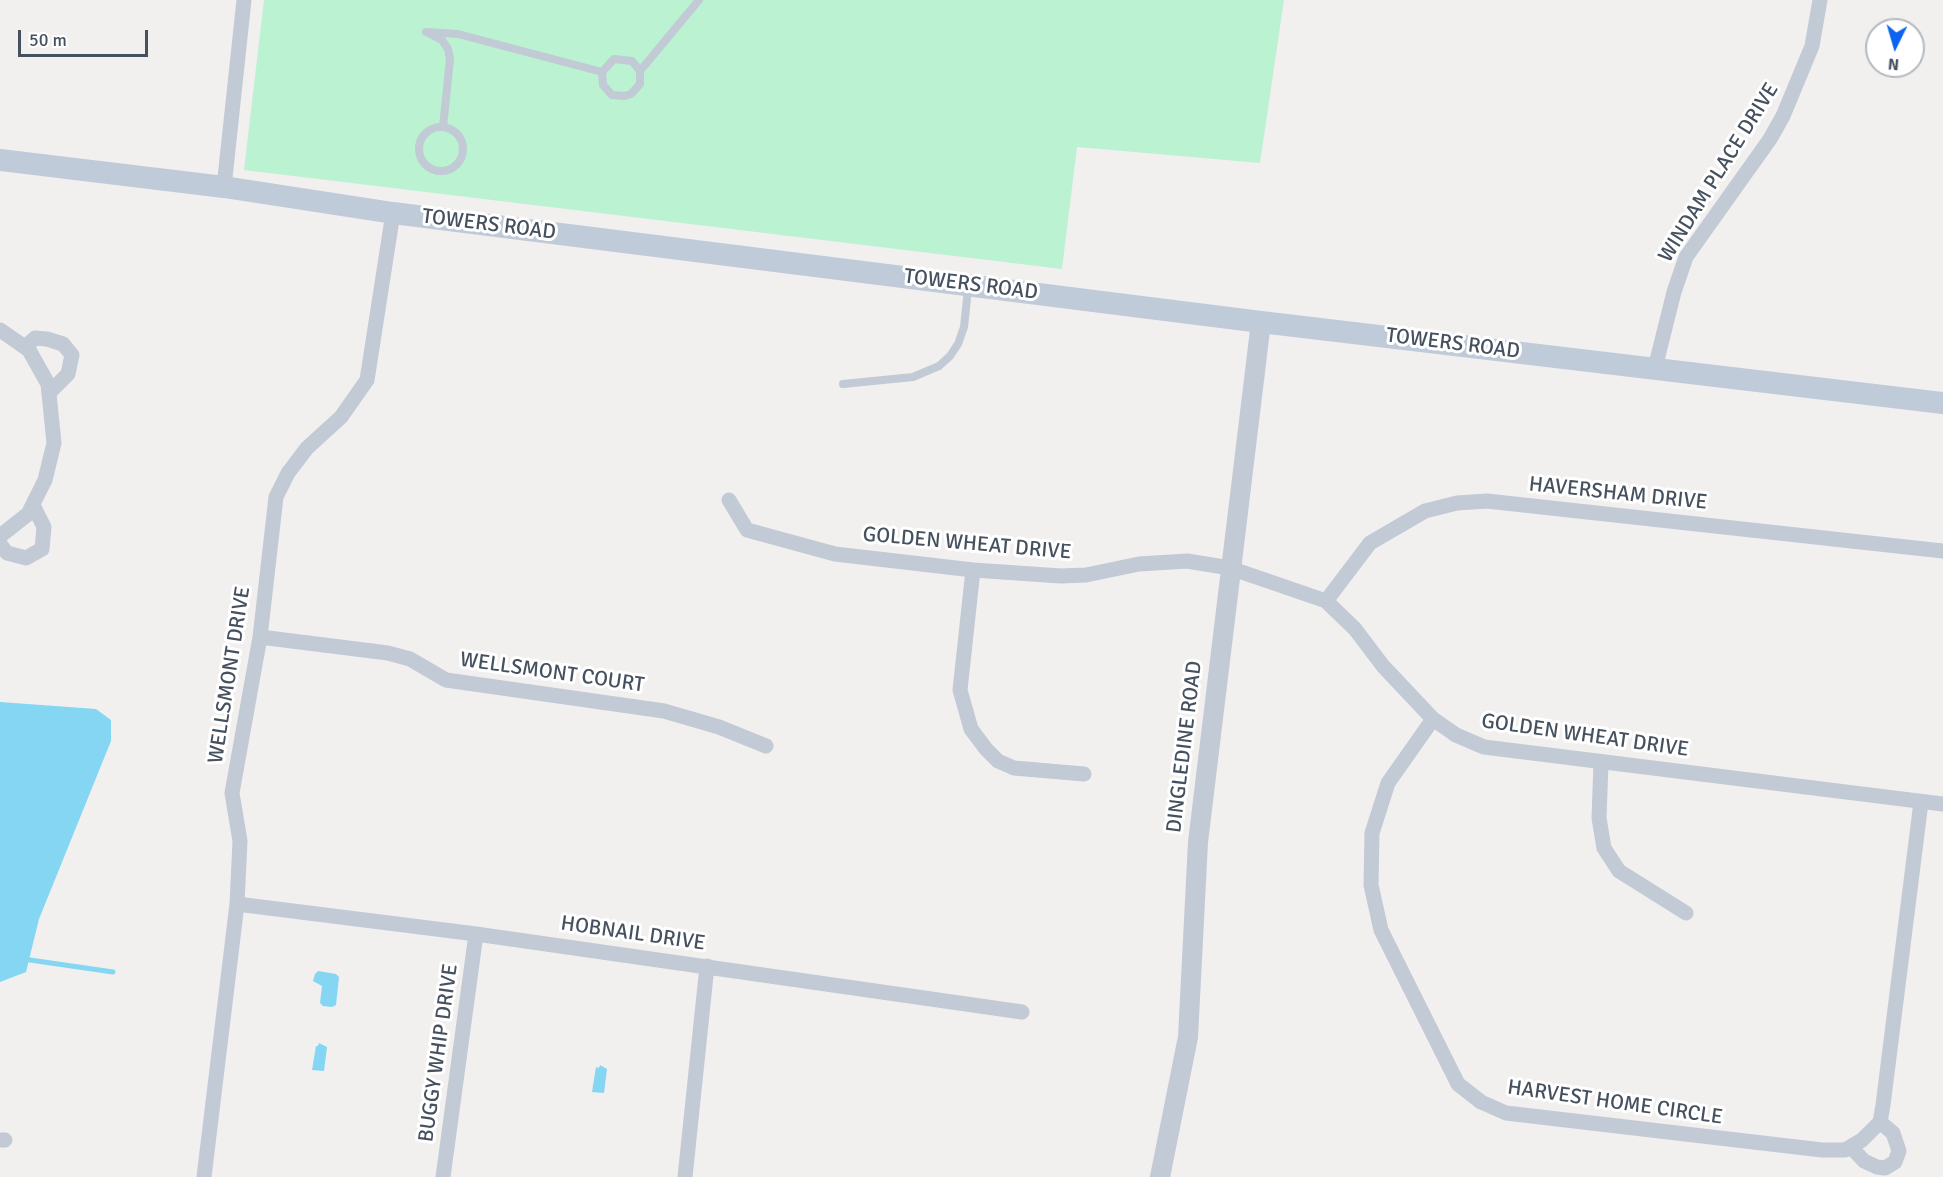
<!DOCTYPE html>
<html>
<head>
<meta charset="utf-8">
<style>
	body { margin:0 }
	#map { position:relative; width:1943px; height:1177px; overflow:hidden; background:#f2efef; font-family:Signika,sans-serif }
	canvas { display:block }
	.north { position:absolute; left:1865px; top:18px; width:60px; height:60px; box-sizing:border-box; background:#fff; border:2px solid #b5b9bf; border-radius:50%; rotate:185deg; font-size:16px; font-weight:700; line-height:24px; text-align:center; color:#45515e }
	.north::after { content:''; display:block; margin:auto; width:21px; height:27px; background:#0c64ee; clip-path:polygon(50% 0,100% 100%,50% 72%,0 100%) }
	.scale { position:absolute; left:18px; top:30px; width:130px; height:27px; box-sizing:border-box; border:3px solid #45515e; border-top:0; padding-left:8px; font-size:18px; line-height:21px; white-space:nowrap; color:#45515e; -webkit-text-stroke:4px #fff; paint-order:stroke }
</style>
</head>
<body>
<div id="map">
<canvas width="1943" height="1177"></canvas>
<div class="north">N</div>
<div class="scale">50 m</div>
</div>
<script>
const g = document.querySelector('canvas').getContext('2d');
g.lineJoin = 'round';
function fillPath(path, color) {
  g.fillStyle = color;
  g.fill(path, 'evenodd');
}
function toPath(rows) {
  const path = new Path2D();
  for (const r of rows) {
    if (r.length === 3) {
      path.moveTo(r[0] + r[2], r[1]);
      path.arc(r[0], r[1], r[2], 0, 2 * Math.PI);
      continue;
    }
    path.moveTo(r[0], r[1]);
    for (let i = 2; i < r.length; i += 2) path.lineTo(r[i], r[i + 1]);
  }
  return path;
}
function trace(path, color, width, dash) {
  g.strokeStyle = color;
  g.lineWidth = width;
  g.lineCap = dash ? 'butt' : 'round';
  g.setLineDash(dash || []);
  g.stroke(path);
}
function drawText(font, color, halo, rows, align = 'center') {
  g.font = font + ' Signika,sans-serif';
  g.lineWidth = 6;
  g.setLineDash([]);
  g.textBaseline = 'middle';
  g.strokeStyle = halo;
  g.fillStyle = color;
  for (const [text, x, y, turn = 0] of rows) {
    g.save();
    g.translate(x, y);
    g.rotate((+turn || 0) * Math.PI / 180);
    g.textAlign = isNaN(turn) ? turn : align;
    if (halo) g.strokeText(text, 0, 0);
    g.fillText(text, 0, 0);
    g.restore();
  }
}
const green = toPath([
	[264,0,1284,0,1260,163,1077,147,1062,269,244,170]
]);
const water = toPath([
	[0,702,96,709,111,720,111,741,39,919,26,972,0,982],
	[318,971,336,974,339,977,336,1005,332,1007,323,1006,320,1003,322,986,313,981,315,974],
	[319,1043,327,1047,324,1071,312,1070,316,1046,318,1046],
	[600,1065,607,1069,604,1093,592,1092,596,1067,599,1068]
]);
const stream = toPath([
	[30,960,113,972]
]);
const service = toPath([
	[426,32,458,34,602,72],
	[430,34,442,40,448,49,450,59,443,127],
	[640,71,632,61,614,59,602,72,603,85,612,95,625,96,631,94,640,84,640,71,699,0],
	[441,149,22],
	[843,384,913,377,939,366,950,356,958,344,964,327,968,289]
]);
const minor = toPath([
	[224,187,244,0],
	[0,330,29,350,48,384,54,443,45,480,28,514,0,536],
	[25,347,35,338,47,339,63,344,72,355,68,374,50,392],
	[1655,368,1674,292,1686,257,1770,139,1783,116,1812,46,1820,0],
	[729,500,747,530,835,554,973,570,1061,576,1086,575,1139,564,1187,561,1230,568,1326,601,1355,629,1383,666,1433,719,1456,735,1484,747,1943,804],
	[0,544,7,553,26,558,42,549,44,527,33,505],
	[973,570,960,690,971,729,986,749,998,761,1014,768,1084,774],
	[1326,601,1370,543,1425,511,1457,503,1487,501,1943,551],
	[260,637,388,653,410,659,446,680,664,711,719,727,766,746],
	[1433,719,1388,783,1372,833,1371,885,1381,930,1458,1084,1481,1102,1506,1113,1822,1150,1845,1150,1862,1140,1880,1122,1883,1105,1921,802],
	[1601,763,1599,818,1604,848,1619,871,1686,913],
	[237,904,476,934,1022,1012],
	[0,1140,5,1140],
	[1851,1147,1864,1161,1877,1167,1885,1168,1895,1162,1899,1151,1893,1133,1880,1122],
	[204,1177,237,904,240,841,232,793,260,637,276,497,288,473,307,448,341,417,367,380,393,213],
	[443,1177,476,934],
	[685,1177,707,966]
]);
const tertiary = toPath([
	[1160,1177,1188,1037,1198,842,1261,322]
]);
const secondary = toPath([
	[0,160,224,187,393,213,1261,322,1943,403]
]);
const streetNames = [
	["WINDAM PLACE DRIVE",1719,173,-58],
	["TOWERS ROAD",489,225,7],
	["TOWERS ROAD",971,285,7],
	["TOWERS ROAD",1453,344,7],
	["HAVERSHAM DRIVE",1618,494,6],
	["GOLDEN WHEAT DRIVE",967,544,5],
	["WELLSMONT COURT",552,673,8],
	["WELLSMONT DRIVE",230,675,-81],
	["GOLDEN WHEAT DRIVE",1585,736,8],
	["DINGLEDINE ROAD",1185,747,-83],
	["HOBNAIL DRIVE",633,934,8],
	["BUGGY WHIP DRIVE",439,1053,-82],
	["HARVEST HOME CIRCLE",1615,1103,8]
];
fillPath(green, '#baf2d2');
fillPath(water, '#84d6f2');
trace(stream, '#84d6f2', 5);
trace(service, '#c1cad5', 8);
trace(minor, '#c1cad5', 15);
trace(tertiary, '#c1cad5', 20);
trace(secondary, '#c0cbd9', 22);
drawText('21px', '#45515e', '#fff', streetNames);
</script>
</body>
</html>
